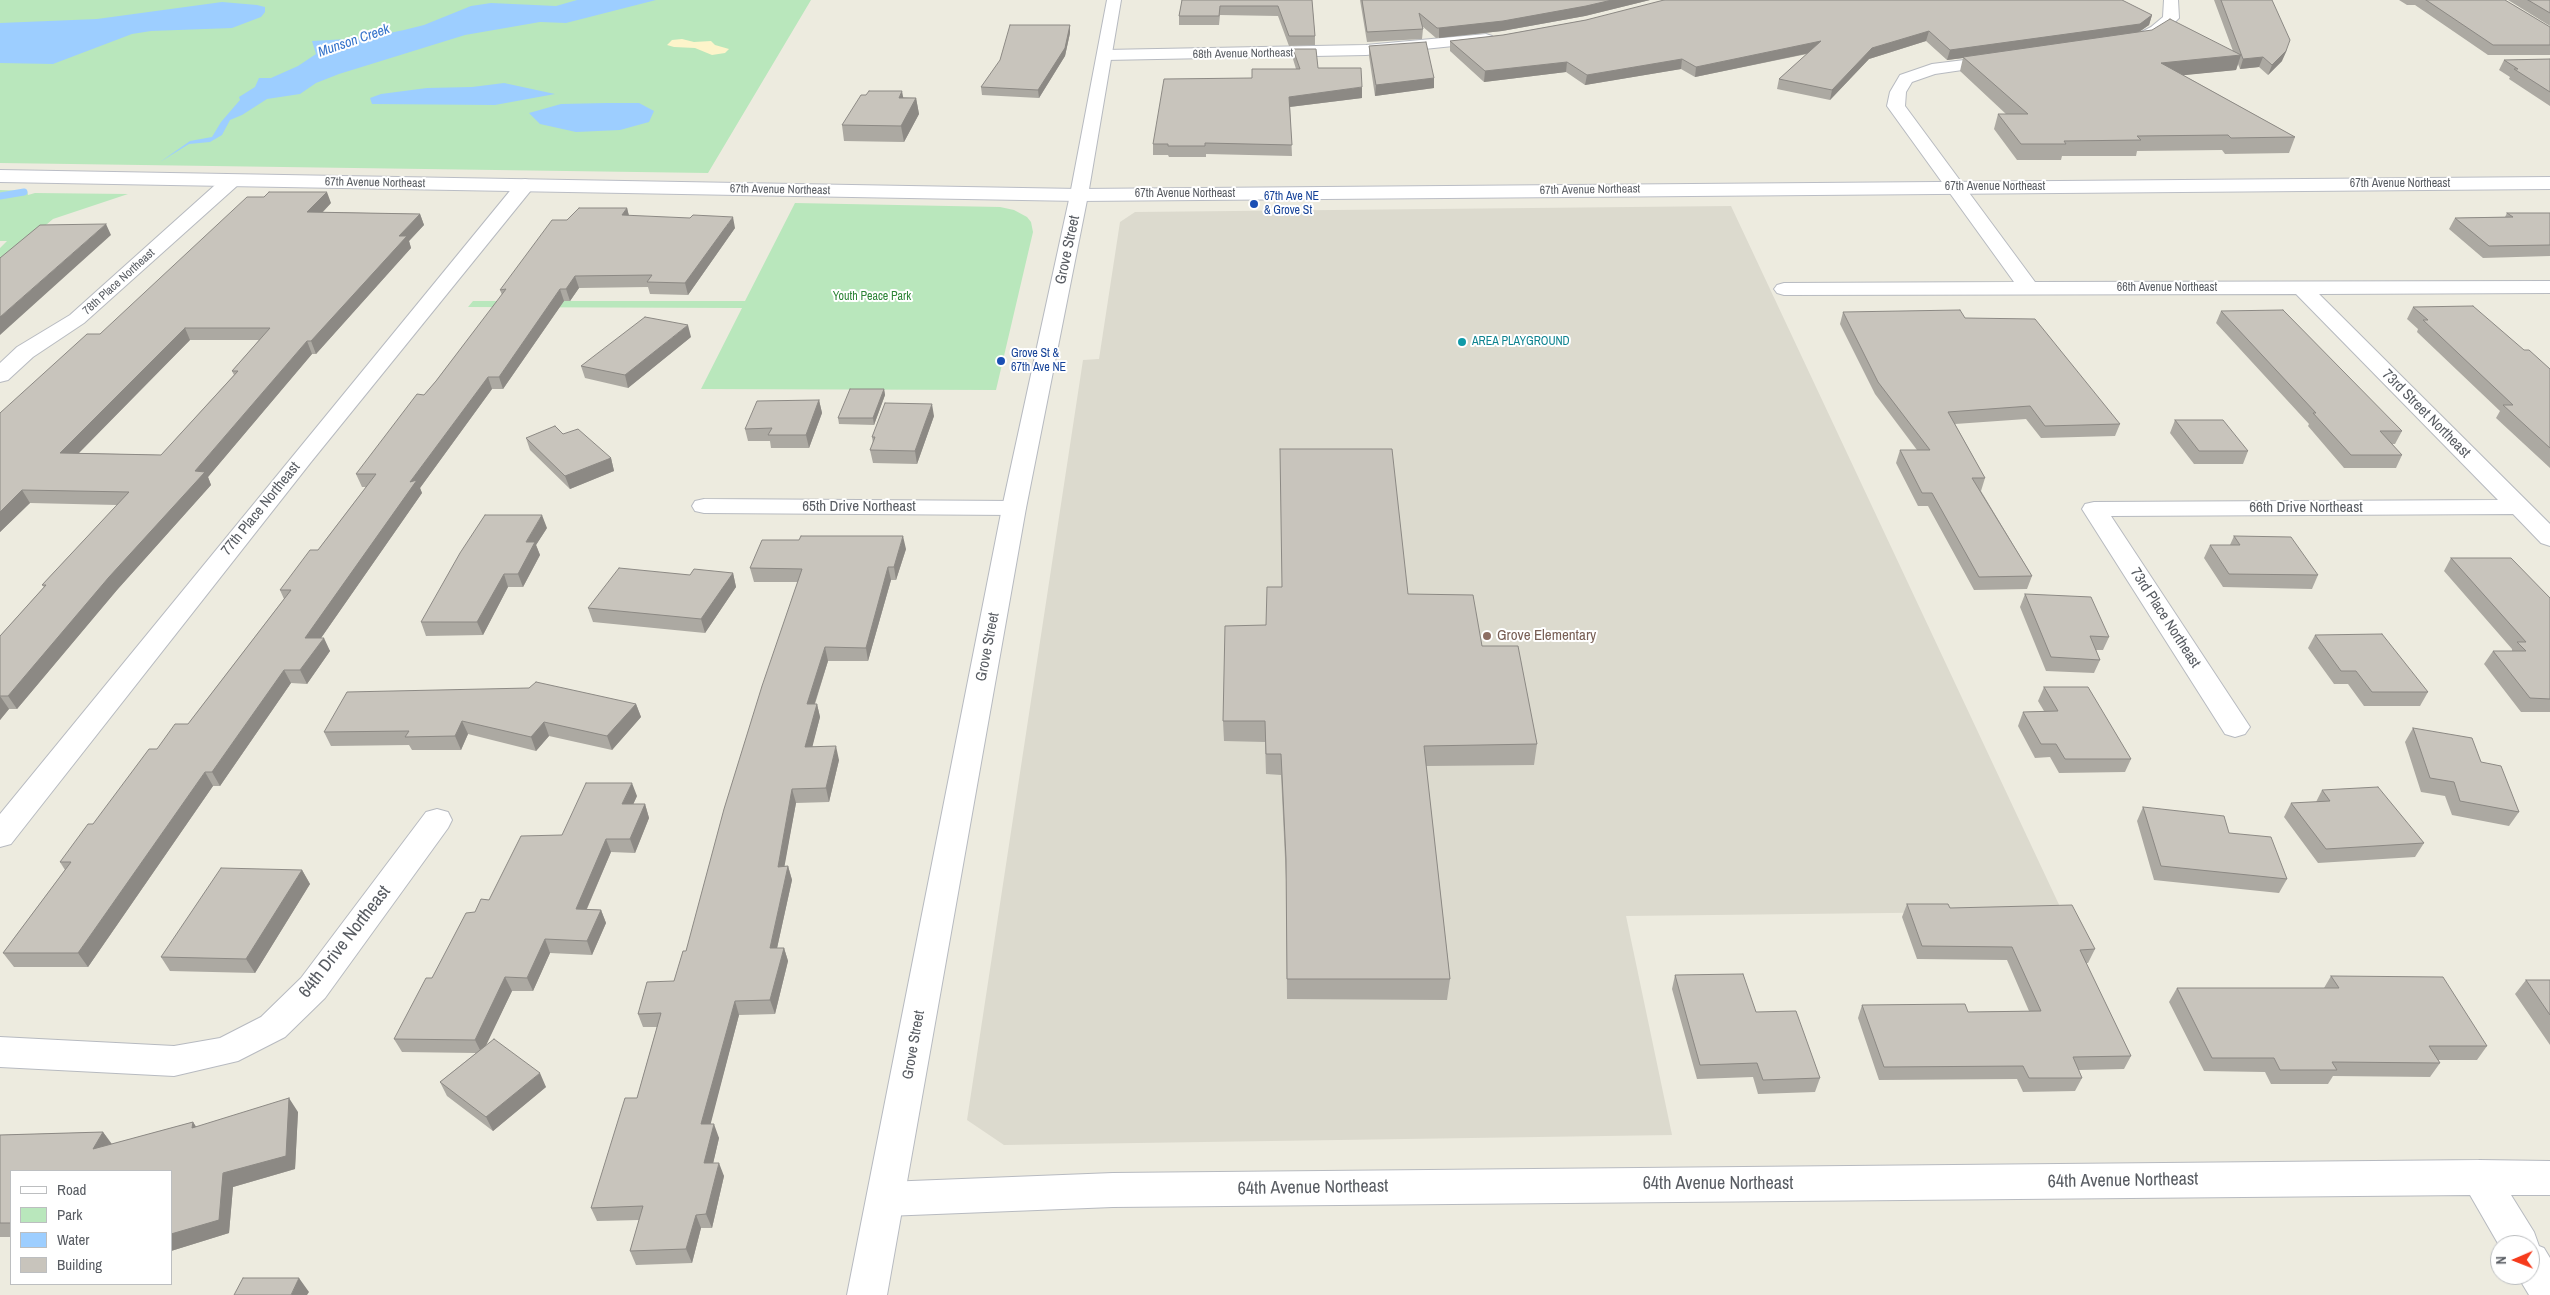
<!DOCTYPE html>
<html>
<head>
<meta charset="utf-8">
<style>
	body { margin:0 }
	#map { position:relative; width:2550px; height:1295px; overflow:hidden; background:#edebdf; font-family:"Archivo Narrow",sans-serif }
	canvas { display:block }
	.legend { position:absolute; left:10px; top:1170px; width:162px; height:115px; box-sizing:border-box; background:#fff; border:1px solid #bcbec0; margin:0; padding:6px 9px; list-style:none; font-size:15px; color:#585c62 }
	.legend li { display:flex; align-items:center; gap:10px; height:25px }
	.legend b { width:25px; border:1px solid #bcbec0 }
	.north { position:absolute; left:2490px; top:1235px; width:50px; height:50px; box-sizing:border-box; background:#fff; border:1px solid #bcbec0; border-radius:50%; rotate:269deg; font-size:14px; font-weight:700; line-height:20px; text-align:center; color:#585c62 }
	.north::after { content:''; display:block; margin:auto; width:18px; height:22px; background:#f63b1c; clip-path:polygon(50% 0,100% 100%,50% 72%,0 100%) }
</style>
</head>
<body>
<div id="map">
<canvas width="2550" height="1295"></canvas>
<ul class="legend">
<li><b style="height:6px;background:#fff"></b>Road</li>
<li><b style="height:14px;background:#b9e7bc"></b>Park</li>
<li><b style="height:14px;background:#9dceff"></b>Water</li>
<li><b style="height:14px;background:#c8c4bc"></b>Building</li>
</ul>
<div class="north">N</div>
</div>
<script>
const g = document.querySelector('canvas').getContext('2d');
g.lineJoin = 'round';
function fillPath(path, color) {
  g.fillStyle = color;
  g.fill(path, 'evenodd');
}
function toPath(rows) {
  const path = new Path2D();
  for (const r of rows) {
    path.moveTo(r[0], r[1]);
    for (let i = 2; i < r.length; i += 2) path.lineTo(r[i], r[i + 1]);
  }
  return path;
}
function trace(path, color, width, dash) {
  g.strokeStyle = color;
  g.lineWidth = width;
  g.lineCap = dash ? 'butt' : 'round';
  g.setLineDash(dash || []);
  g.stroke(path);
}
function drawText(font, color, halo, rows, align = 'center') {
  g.font = font + ' "Archivo Narrow",sans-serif';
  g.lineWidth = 4;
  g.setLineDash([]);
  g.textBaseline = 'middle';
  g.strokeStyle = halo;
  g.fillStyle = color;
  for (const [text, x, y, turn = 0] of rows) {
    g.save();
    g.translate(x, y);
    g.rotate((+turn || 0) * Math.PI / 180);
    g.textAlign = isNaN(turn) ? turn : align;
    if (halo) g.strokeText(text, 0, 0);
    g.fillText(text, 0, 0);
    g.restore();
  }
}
const education = toPath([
	[1731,206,2062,911,1626,916,1672,1135,1004,1145,967,1120,1083,360,1099,359,1120,222,1135,212]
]);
const green = toPath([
	[0,0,811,0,708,173,0,163],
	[0,190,27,191,28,195,35,193,128,194,53,219,0,264,0,248,7,241,0,241],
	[795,203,1000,207,1014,210,1027,217,1031,222,1033,232,996,390,701,389,742,308,468,307,473,301,745,301]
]);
const sand = toPath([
	[682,39,694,42,711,41,715,45,729,49,725,53,712,55,695,48,674,47,667,45,672,40]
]);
const water = toPath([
	[577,0,656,0,566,23,540,22,465,35,339,74,316,83,300,94,267,99,242,115,230,120,222,135,210,142,189,144,160,162,190,141,212,137,221,122,240,100,239,97,255,87,259,78,271,78,298,66,316,54,312,41,365,38,404,30,424,25,471,6,491,3,556,6],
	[222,2,257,5,265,7,265,12,261,17,232,28,151,31,132,34,53,64,0,63,0,23,97,19],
	[504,83,555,94,495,105,372,104,370,98,381,94,427,88,472,87],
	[606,103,639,103,654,111,649,122,620,130,576,132,540,124,529,113,561,104]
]);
const stream = toPath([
	[0,196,24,192]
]);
const minor = toPath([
	[2164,0,2178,0,2179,18,2176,21,2163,33,2142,44,2130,44,2128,41,2130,38,2151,27,2163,17,2164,0],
	[1486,34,1492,36,1494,39,1492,42,1366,55,1105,60,1097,55,1105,50,1366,45,1486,34],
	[1997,56,2005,61,2003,64,1935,74,1912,82,1906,92,1905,106,2035,282,2550,281,2550,293,2319,294,2550,524,2550,546,2541,543,2513,514,2111,516,2250,727,2245,734,2235,737,2225,734,2082,509,2085,504,2094,502,2498,500,2296,294,1784,295,1777,293,1774,289,1777,285,1784,283,2014,282,1887,106,1890,92,1900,75,1932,64,1997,56],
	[231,175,238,177,240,181,238,185,84,323,33,357,8,380,0,382,0,363,17,347,70,315,224,177,231,175],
	[525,179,532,181,534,185,532,189,311,462,11,844,0,847,0,814,518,181,525,179],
	[704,499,1014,501,1023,503,1026,508,1023,513,1014,515,704,513,695,511,692,506,695,501,704,499],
	[437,809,448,812,452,820,448,828,325,998,285,1037,238,1061,174,1076,0,1067,0,1037,174,1046,220,1038,261,1017,301,978,426,812,437,809],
	[2479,1160,2550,1161,2550,1195,2511,1195,2534,1232,2539,1246,2544,1248,2550,1258,2550,1295,2529,1295,2517,1275,2530,1275,2530,1245,2500,1245,2500,1247,2470,1195,1113,1207,886,1216,873,1211,867,1199,873,1187,886,1182,1113,1173,2479,1160]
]);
const tertiary = toPath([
	[1107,0,1121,0,1088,195,1026,508,887,1295,847,1295,1002,508,1070,195,1107,0]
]);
const secondary = toPath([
	[0,170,1079,189,2550,177,2550,189,1079,201,0,182,0,170]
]);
const wall = toPath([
	[1182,0,1312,0,1315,36,1315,45,1289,46,1278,16,1220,15,1219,25,1179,25,1179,16],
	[1360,0,1650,0,1585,16,1502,31,1436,38,1422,26,1423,29,1422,39,1367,42],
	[2214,0,2272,0,2282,61,2268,75,2259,67,2240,69,2238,64,2236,70,2183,75,2295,137,2289,153,2225,154,2222,150,2137,151,2136,156,2062,156,2061,160,2017,160,1994,129,1998,114,2006,114,1960,71,1963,58,1947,60,1926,41,1869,59,1830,100,1777,89,1779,79,1807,54,1695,77,1681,69,1585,85,1566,72,1484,82,1450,51,1450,41,1503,35,1586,20,2152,15,2149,25,2139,32,2233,51],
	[2399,0,2505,0,2550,27,2550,55,2488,55,2415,5,2407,5],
	[2508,0,2550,0,2550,26],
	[1070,33,1065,56,1039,98,982,95,981,87],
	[1369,46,1434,78,1434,88,1375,96,1369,56],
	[1293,49,1318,68,1362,98,1290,107,1292,156,1206,154,1206,157,1169,157,1168,155,1153,155,1153,144,1252,78,1252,69,1296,69,1293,59],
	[2550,59,2550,106,2509,79,2510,77,2499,70,2504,60],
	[866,95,916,98,919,114,904,142,844,141,842,125],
	[331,203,323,212,420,214,424,225,409,241,411,248,316,354,312,354,208,477,211,485,117,590,17,709,9,709,0,720,0,636,44,587,42,585,117,505,30,503,0,532,0,413,100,334],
	[190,340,259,340,232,371,234,375,161,455,79,453],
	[627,208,629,216,735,228,688,295,650,294,648,287,579,288,570,301,564,301,503,389,492,389,420,488,422,493,321,638,330,651,307,684,291,683,220,786,213,786,88,967,14,967,3,953,65,870,60,862,93,824,157,749,188,724,284,599,280,590,318,550,366,487,362,487,356,474,424,395,436,381,502,295,500,290,567,220],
	[2507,213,2550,213,2550,256,2483,258,2449,229,2455,218,2505,217],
	[2413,307,2524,350,2550,369,2550,468,2496,418,2500,411,2417,332,2418,329,2407,319],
	[2221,311,2402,431,2395,444,2392,444,2402,455,2396,468,2344,468,2308,426,2309,424,2216,323],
	[1843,312,1965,318,2120,424,2115,436,2041,438,2026,419,1955,424,1985,478,1981,491,2032,576,2027,589,1974,590,1928,506,1918,506,1896,463,1900,450,1917,450,1875,394,1840,324],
	[691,337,628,388,585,378,581,366],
	[884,389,885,395,874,425,839,424,838,418],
	[819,400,822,413,809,448,771,448,770,441,748,441,745,429],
	[934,416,917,464,873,463,870,450,873,443,872,437],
	[2175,420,2248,451,2243,464,2194,464,2170,433],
	[563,434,611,458,614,471,570,489,530,450,526,438],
	[547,528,536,545,540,555,523,587,508,587,483,635,426,636,421,622],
	[2234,536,2318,575,2312,589,2223,587,2204,558,2210,545,2230,545],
	[906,549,896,580,891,580,868,661,828,661,815,704,817,704,820,717,812,746,839,760,829,802,796,803,784,866,788,866,792,880,777,948,784,948,788,961,775,1014,739,1015,710,1124,719,1138,713,1163,724,1176,712,1228,701,1228,692,1263,636,1265,630,1251,639,1220,597,1221,591,1208,637,1098,657,1027,643,1027,638,1014,674,981,686,951,798,582,754,582,750,568],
	[2451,558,2550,598,2550,712,2521,712,2484,664,2493,651,2512,651,2512,649,2444,571],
	[733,573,736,587,705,633,593,622,588,608,690,575],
	[1408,594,1482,646,1537,744,1534,765,1426,766,1450,979,1447,1000,1287,999,1286,879,1281,775,1266,774,1265,742,1224,741,1223,721,1266,625],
	[2025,594,2109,637,2103,650,2096,650,2100,660,2094,673,2046,671,2020,607],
	[2315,635,2428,692,2420,706,2364,706,2348,684,2334,684,2308,648],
	[2044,687,2131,759,2125,772,2059,773,2050,757,2035,758,2018,726,2023,712,2044,711,2038,701],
	[636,704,641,717,612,750,549,736,536,751,468,734,461,750,412,750,409,745,331,746,324,732],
	[2413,728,2481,762,2519,812,2509,826,2452,815,2445,796,2421,792,2405,742],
	[2322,790,2424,843,2415,857,2318,863,2284,817,2291,803,2316,802],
	[637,796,633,804,645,804,649,818,635,853,611,852,587,909,601,910,606,923,592,955,550,953,533,991,512,991,485,1046,546,1087,493,1131,447,1096,440,1082,476,1053,402,1052,394,1039,432,978,475,912,562,835],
	[2143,807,2229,833,2287,879,2279,893,2154,880,2137,821],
	[302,870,310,884,255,973,170,971,161,957],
	[1907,904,1950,908,2095,949,2088,963,2086,963,2131,1056,2124,1069,2079,1070,2082,1078,2075,1091,2023,1092,2017,1079,1879,1080,1858,1018,1862,1005,1968,1012,2029,1011,2007,960,1917,959,1902,917],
	[1675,975,1756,1012,1820,1078,1815,1092,1758,1094,1753,1077,1697,1079,1672,989],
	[2331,976,2487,1046,2477,1060,2438,1060,2440,1063,2430,1077,2333,1076,2328,1084,2271,1084,2265,1072,2204,1071,2169,1002,2177,988,2324,988],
	[2526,980,2550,980,2550,1045,2515,994],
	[298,1112,295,1169,233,1187,229,1233,171,1251,171,1171,11,1171,11,1237,0,1237,0,1135,103,1132,112,1144,193,1122,196,1127]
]);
const shadedWall = toPath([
	[1612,0,1650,0,1585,16,1502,31,1439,38,1439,28],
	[2152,15,2149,25,2136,34,1963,57,1963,58,1947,60,1950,50],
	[1070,25,1070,33,1065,56,1039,98,1038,90],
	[1929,31,1926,41,1869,59,1830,100,1832,90,1872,48],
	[1821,41,1819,51,1695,77,1696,67],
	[2287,50,2282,61,2268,75,2272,65],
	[2241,55,2236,70,2156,78,2161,63],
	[2263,57,2259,67,2240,69,2243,59],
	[1682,59,1681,69,1585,85,1587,75],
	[1567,62,1566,72,1484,82,1485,71],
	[1434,78,1434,88,1375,96,1376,85],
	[1362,87,1362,98,1289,107,1289,97],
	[902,91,905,107,899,98],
	[916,98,919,114,904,142,901,126],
	[327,192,331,203,312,223,307,212],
	[627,208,630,220,622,215],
	[420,214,424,225,409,241,411,248,316,354,311,341,399,236],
	[733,217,735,228,688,295,685,283],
	[106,224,111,235,0,335,0,317],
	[575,276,579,288,570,301,566,289],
	[560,289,564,301,503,389,499,377],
	[688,325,691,337,628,388,625,375],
	[185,328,190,340,67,465,60,453],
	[307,341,312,354,208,477,211,485,117,590,17,709,8,696,195,471],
	[488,377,492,389,420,488,422,493,312,651,305,638,410,482],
	[884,389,885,395,874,425,873,418],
	[819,400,822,413,809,448,806,435],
	[932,404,934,416,917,464,915,451],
	[611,458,614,471,570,489,565,476],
	[22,490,30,503,0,532,0,512],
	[542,515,547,528,536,545,540,555,523,587,518,574,526,542],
	[903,536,906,549,896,580,894,567],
	[888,567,891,580,868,661,866,648],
	[733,573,736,587,705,633,701,619],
	[504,574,508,587,483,635,477,622],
	[324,638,330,651,307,684,300,670],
	[825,647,828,661,810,718,807,704],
	[284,670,291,683,220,786,212,772],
	[0,696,9,709,0,720],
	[636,704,641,717,612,750,607,736],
	[817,704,820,717,809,760,805,747],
	[462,721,468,734,461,750,455,736],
	[544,722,549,736,536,751,531,737],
	[836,746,839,760,829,802,826,788],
	[205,772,213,786,88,967,78,953],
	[632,783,637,796,627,818,622,804],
	[792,789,796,803,782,880,778,867],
	[645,804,649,818,635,853,630,839],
	[606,839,611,852,581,922,576,909],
	[788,866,792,880,774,962,770,948],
	[302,870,310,884,255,973,246,959],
	[601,910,606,923,592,955,587,941],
	[545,939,550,953,533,991,527,978],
	[784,948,788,961,775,1014,770,1000],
	[505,977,512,991,482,1054,475,1040],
	[735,1001,739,1015,707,1138,701,1124],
	[540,1073,546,1087,493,1131,486,1117],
	[289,1098,298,1112,295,1169,233,1187,229,1233,171,1251,171,1234],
	[193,1122,202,1136,192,1128],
	[714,1124,719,1138,710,1177,704,1163],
	[103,1132,113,1146,93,1149],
	[719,1163,724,1176,712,1228,706,1214],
	[696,1215,701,1228,692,1263,686,1249],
	[299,1278,309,1292,307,1295,291,1295]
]);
const building = toPath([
	[1182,0,1312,0,1315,36,1289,36,1278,6,1220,6,1219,16,1179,16,1182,0],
	[1362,0,1612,0,1586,6,1503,21,1439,28,1437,28,1419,13,1423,29,1367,32,1362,0],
	[1664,0,2122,0,2152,15,2140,24,1950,50,1929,31,1872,48,1832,90,1779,79,1821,41,1696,67,1682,59,1587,75,1567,62,1485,71,1450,41,1503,35,1586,20,1664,0],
	[2221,0,2272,0,2290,40,2286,51,2272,65,2263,57,2243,59,2221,0],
	[2426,0,2505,0,2550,27,2550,45,2493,45,2426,0],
	[2528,0,2550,0,2550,13,2528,0],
	[2170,19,2241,55,2161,63,2295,137,2231,138,2228,135,2137,136,2141,140,2064,141,2066,144,2021,144,1998,114,2028,114,1963,57,2152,30,2170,19],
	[1010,25,1070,25,1065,48,1038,90,981,87,1000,60,1010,25],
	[1426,42,1434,78,1376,85,1369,46,1426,42],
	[1293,49,1316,49,1318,68,1361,68,1362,87,1289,97,1292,145,1205,143,1205,146,1168,146,1168,144,1153,144,1164,79,1252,78,1252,69,1300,69,1293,49],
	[2550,59,2550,92,2514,69,2518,69,2504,60,2550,59],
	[869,91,902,91,899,98,916,98,901,126,842,125,861,95,866,95,869,91],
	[269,192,327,192,307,212,420,214,399,236,407,236,311,341,307,341,195,471,205,472,109,577,8,696,0,696,0,636,46,585,42,585,129,492,22,490,0,512,0,413,87,334,100,334,247,197,264,197,269,192],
	[185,328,270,328,232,371,238,371,161,455,60,453,185,328],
	[579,208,627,208,622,215,690,218,693,215,733,217,685,283,647,282,652,275,575,276,566,289,560,289,499,377,488,377,410,482,417,480,305,638,324,638,300,670,284,670,212,772,205,772,78,953,3,953,71,862,60,862,88,824,93,824,149,749,157,749,175,724,188,724,291,590,280,590,310,550,318,550,376,474,356,474,417,394,424,395,436,381,506,289,500,290,552,220,567,220,579,208],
	[2507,213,2550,213,2550,245,2489,246,2455,218,2513,217,2507,213],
	[106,224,0,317,0,258,40,225,106,224],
	[2473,306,2524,350,2529,350,2550,369,2550,448,2503,405,2513,405,2423,320,2428,320,2413,307,2473,306],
	[1960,310,1965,318,2035,319,2120,424,2045,426,2030,406,1948,412,1985,478,1972,478,2032,576,1979,577,1932,493,1922,493,1900,450,1930,450,1878,382,1843,312,1960,310],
	[2283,310,2402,431,2380,431,2402,455,2351,455,2313,413,2316,413,2221,311,2283,310],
	[645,317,688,325,625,375,581,366,645,317],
	[850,389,884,389,873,418,838,418,850,389],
	[819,400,806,435,768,435,772,428,745,429,757,401,819,400],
	[885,403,932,404,915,451,870,450,875,437,872,437,885,403],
	[2175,420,2223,420,2248,451,2199,451,2175,420],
	[555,426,563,434,578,429,611,458,565,476,526,438,555,426],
	[1280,449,1392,449,1408,594,1473,595,1482,646,1518,646,1537,744,1424,746,1450,979,1287,979,1286,859,1281,754,1266,754,1265,721,1223,721,1225,626,1266,625,1267,587,1282,587,1280,449],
	[485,515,542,515,526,542,535,542,518,574,504,574,477,622,421,622,460,553,485,515],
	[801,536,903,536,894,567,888,567,866,648,825,647,807,704,817,704,805,747,836,746,826,788,792,789,778,867,788,866,770,948,784,948,770,1000,735,1001,701,1124,714,1124,704,1163,719,1163,706,1214,696,1215,686,1249,630,1251,643,1206,591,1208,625,1098,637,1098,661,1013,638,1014,647,982,674,981,683,951,686,951,724,809,762,686,802,569,750,568,762,540,799,540,801,536],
	[2234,536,2291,537,2318,575,2229,574,2210,545,2240,545,2234,536],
	[2451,558,2511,558,2550,598,2550,699,2530,698,2493,651,2526,651,2517,642,2526,642,2451,558],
	[619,568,690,575,694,569,733,573,701,619,588,608,619,568],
	[2025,594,2091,597,2109,637,2090,636,2100,660,2051,657,2025,594],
	[2382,634,2428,692,2372,692,2356,671,2341,671,2315,635,2382,634],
	[536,682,636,704,607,736,544,722,531,737,462,721,455,736,405,737,409,731,324,732,347,692,529,688,536,682],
	[2044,687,2088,687,2131,759,2065,759,2056,744,2041,744,2023,712,2058,711,2044,687],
	[2413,728,2472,738,2481,762,2501,766,2519,812,2460,801,2454,782,2430,778,2413,728],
	[586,783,632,783,622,804,645,804,630,839,606,839,576,909,601,910,587,941,545,939,527,978,505,977,475,1040,394,1039,426,978,432,978,466,913,475,912,481,899,489,900,521,836,562,835,586,783],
	[2378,787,2424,843,2326,849,2291,803,2330,801,2322,790,2378,787],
	[2143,807,2224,816,2229,833,2271,837,2287,879,2161,866,2143,807],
	[221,868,302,870,246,959,161,957,221,868],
	[1907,904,1948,904,1950,908,2072,905,2095,949,2080,950,2131,1056,2073,1057,2082,1078,2029,1078,2023,1066,1884,1067,1862,1005,1965,1004,1968,1012,2041,1011,2012,947,1922,946,1907,904],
	[1743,974,1756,1012,1796,1011,1820,1078,1763,1080,1757,1063,1700,1065,1675,975,1743,974],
	[2331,976,2443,977,2487,1046,2429,1046,2440,1063,2332,1062,2337,1070,2280,1070,2274,1058,2212,1058,2177,988,2339,988,2331,976],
	[2526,980,2550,980,2550,1015,2526,980],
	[494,1039,540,1073,486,1117,440,1082,494,1039],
	[289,1098,286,1156,223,1173,219,1220,171,1234,171,1171,11,1171,11,1223,0,1223,0,1135,103,1132,93,1149,193,1122,192,1128,289,1098],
	[243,1278,299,1278,291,1295,234,1295,243,1278]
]);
const markers = [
	[1254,204,5,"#1a4fb4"],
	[1462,342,5,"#0f9aa8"],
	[1001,361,5,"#1a4fb4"],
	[1487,636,5,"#8d6e63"]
];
const farStreetnames = [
	["68th Avenue Northeast",1243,54,-1],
	["67th Avenue Northeast",375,183,1],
	["67th Avenue Northeast",2400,184],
	["67th Avenue Northeast",1995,187],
	["67th Avenue Northeast",780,190,1],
	["67th Avenue Northeast",1590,190,-1],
	["67th Avenue Northeast",1185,194],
	["78th Place Northeast",119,282,-42],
	["66th Avenue Northeast",2167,288]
];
const farTransitnames = [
	["67th Ave NE",1264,197],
	["& Grove St",1264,211],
	["Grove St &",1011,354],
	["67th Ave NE",1011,368]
];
const farParknames = [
	["Youth Peace Park",872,297]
];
const farCulturenames = [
	["AREA PLAYGROUND",1472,342]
];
const farWaternames = [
	["Munson Creek",354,41,-19]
];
const streetNames = [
	["Grove Street",1068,250,-78],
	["73rd Street Northeast",2426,414,45],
	["65th Drive Northeast",859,507],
	["66th Drive Northeast",2306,508],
	["77th Place Northeast",261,509,-51],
	["73rd Place Northeast",2165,618,57],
	["Grove Street",988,647,-79],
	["Grove Street",914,1045,-80]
];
const educationNames = [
	["Grove Elementary",1497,636]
];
const nearStreetnames = [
	["64th Drive Northeast",345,942,-52],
	["64th Avenue Northeast",2123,1181,-1],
	["64th Avenue Northeast",1718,1184],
	["64th Avenue Northeast",1313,1188,-1]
];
fillPath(education, '#dcdace');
fillPath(green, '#b9e7bc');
fillPath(sand, '#fdf4ca');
fillPath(water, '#9dceff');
trace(stream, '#9dceff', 7);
trace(minor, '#b7bac0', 2);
trace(tertiary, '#b7bac0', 2);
trace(secondary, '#babdc5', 2);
fillPath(minor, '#fff');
fillPath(tertiary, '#fff');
fillPath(secondary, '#fff');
fillPath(wall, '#aca9a2');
fillPath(shadedWall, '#8c8984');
fillPath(building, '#c8c4bc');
trace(building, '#8c8984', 1);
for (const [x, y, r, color] of markers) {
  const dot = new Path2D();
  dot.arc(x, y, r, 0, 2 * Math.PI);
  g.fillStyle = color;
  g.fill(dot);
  trace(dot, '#fff', 2);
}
drawText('12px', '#585c62', '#fff', farStreetnames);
drawText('12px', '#164399', '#fff', farTransitnames, 'left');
drawText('12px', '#2e8437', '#fff', farParknames);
drawText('12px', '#0d838f', '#fff', farCulturenames, 'left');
drawText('italic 14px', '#3775cb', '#fff', farWaternames);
drawText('15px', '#585c62', '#fff', streetNames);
drawText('15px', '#785e54', '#fff', educationNames, 'left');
drawText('18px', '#585c62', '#fff', nearStreetnames);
</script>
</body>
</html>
